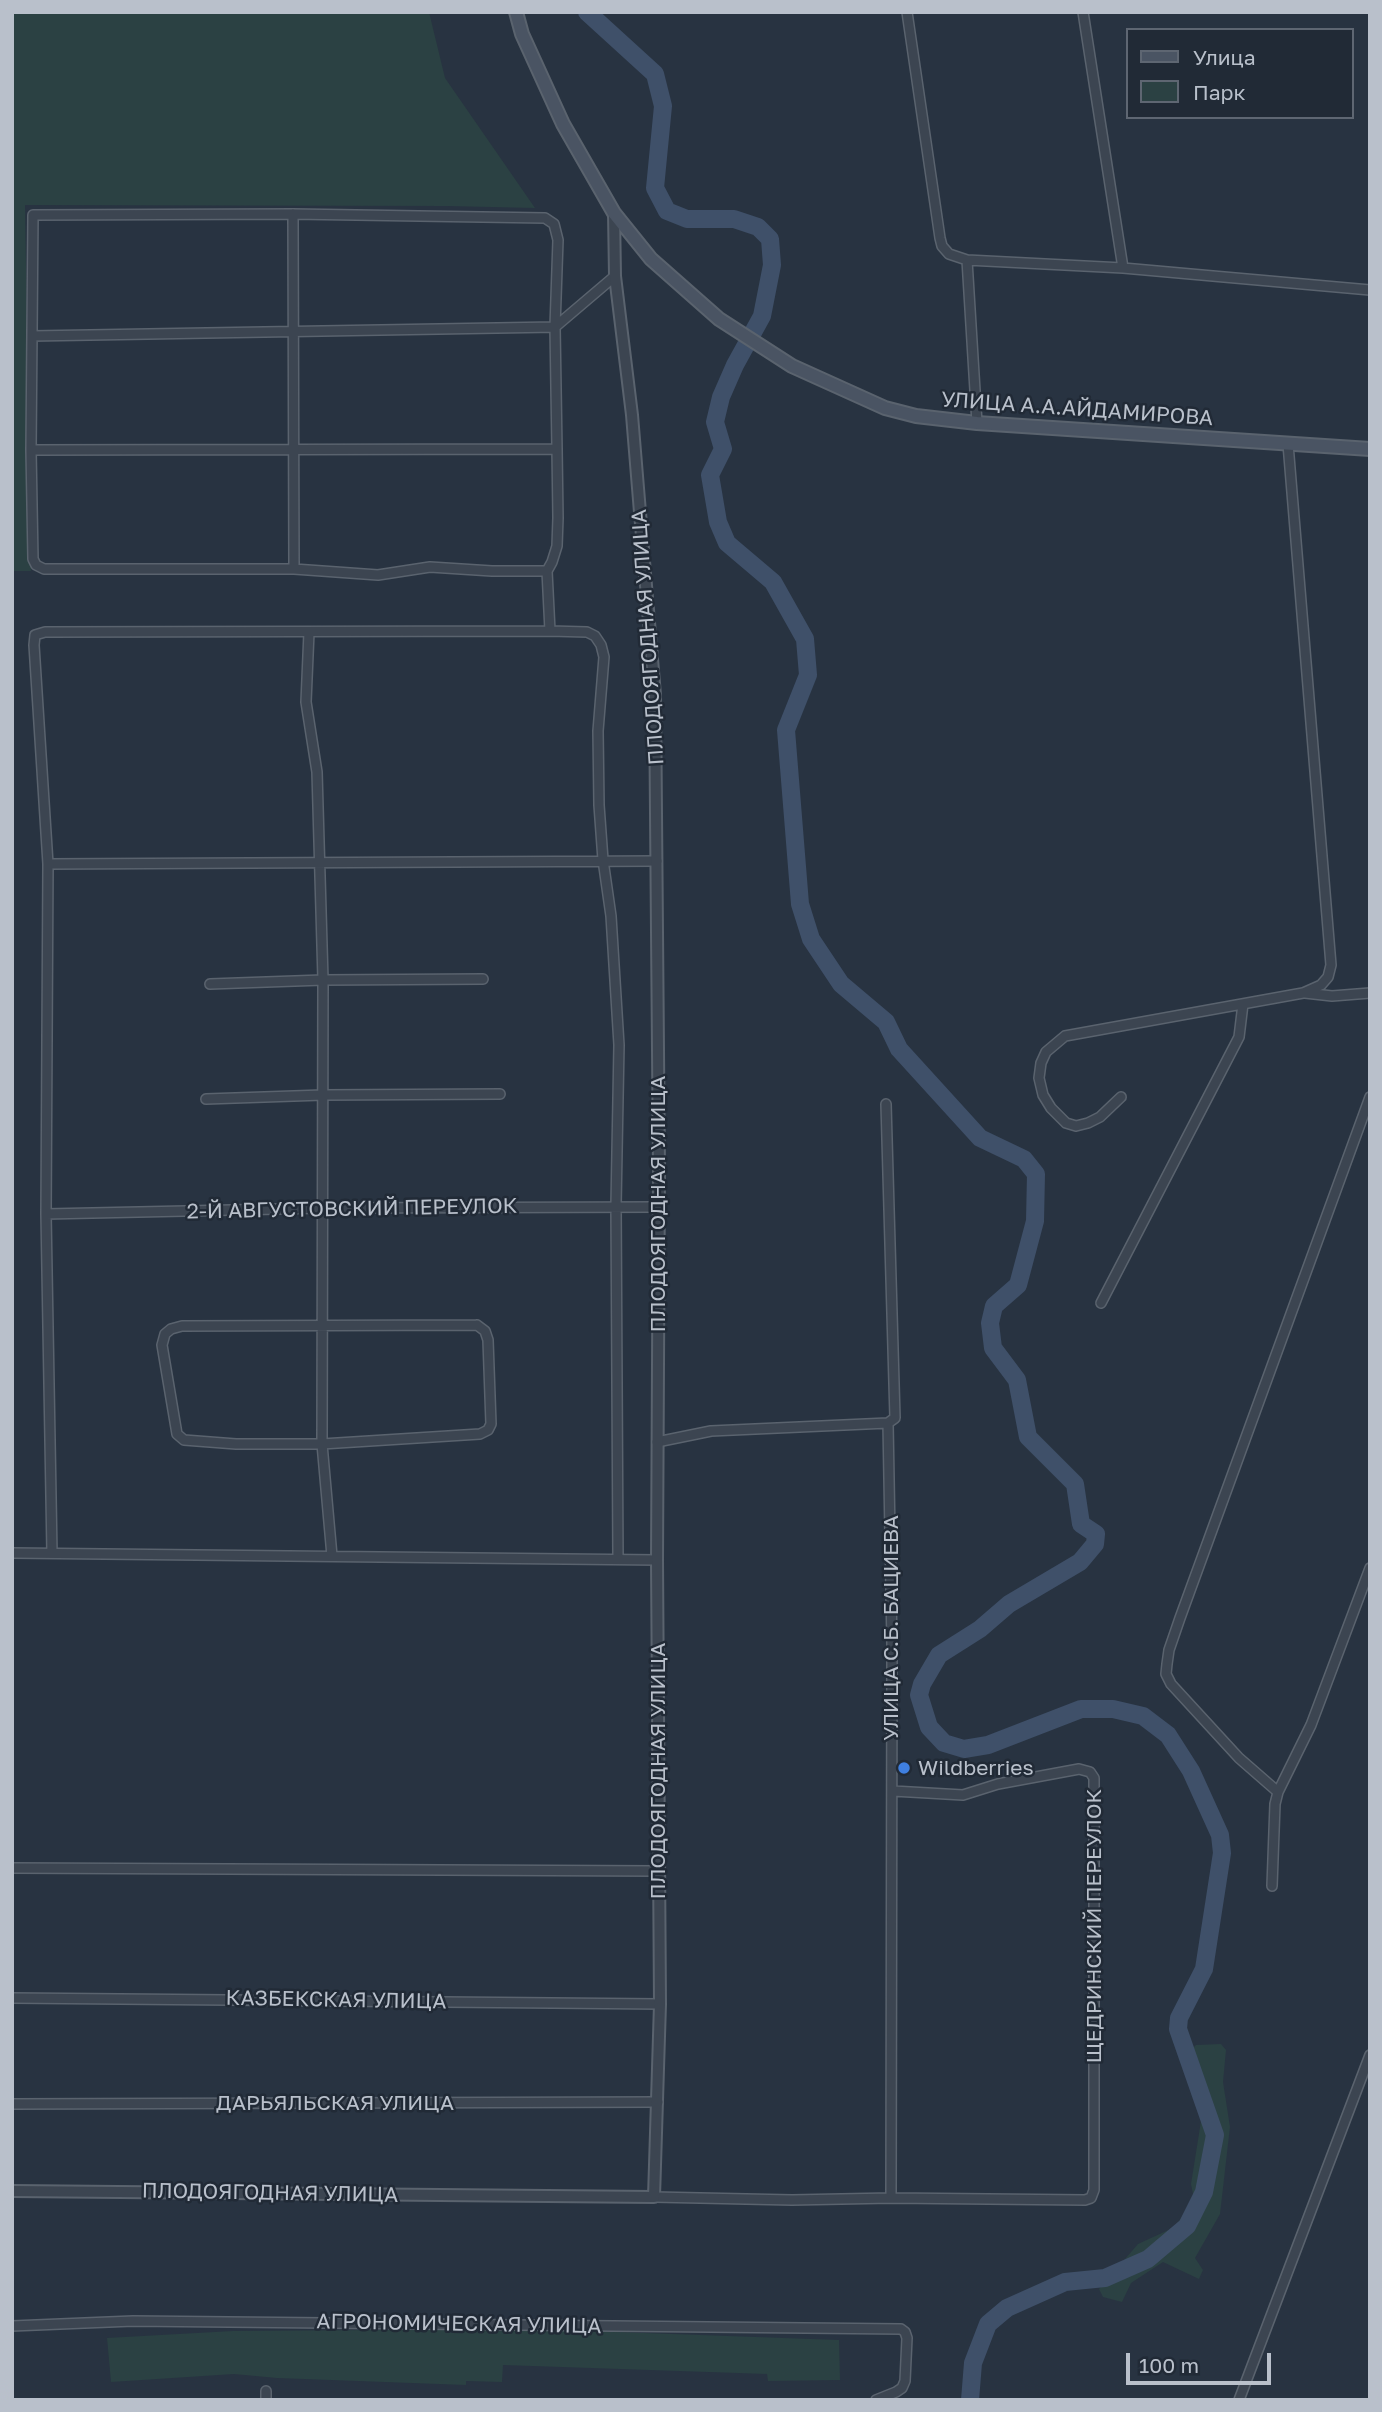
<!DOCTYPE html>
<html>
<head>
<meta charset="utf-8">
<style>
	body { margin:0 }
	#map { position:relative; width:1382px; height:2412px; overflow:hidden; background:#283341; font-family:"Golos Text",sans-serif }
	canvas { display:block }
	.frame { position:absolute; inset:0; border:14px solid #b9c0cb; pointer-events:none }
	.legend { position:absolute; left:1126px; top:28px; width:228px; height:91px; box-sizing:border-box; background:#212a36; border:2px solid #5e6672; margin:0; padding:9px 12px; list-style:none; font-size:21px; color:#b9c0cb }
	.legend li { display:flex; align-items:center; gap:14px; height:35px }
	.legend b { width:35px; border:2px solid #5e6672 }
	.scale { position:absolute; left:1126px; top:2353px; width:145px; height:32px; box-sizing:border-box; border:4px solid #b9c0cb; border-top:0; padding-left:9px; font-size:21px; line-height:24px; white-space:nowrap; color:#b9c0cb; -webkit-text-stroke:5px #212a36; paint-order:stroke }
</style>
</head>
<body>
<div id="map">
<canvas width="1382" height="2412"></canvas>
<div class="frame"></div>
<ul class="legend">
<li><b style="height:9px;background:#4a5463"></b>Улица</li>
<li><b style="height:19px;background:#2b4143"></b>Парк</li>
</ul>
<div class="scale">100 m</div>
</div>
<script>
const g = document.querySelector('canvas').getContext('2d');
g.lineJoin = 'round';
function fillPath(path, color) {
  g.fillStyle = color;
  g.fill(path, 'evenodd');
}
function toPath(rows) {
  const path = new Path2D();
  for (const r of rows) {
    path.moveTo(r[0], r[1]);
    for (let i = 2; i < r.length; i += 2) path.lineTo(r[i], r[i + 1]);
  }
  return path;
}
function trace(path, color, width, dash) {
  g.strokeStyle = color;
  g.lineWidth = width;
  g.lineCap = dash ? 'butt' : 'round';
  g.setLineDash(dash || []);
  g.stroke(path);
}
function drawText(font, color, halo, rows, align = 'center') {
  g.font = font + ' "Golos Text",sans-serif';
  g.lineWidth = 5;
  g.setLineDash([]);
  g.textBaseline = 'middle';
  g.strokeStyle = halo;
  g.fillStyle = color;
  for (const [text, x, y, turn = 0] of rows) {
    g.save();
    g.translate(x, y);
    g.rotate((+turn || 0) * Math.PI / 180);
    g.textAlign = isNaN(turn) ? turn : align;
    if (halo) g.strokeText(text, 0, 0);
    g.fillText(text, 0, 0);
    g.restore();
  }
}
const green = toPath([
	[12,12,429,12,445,78,535,208,447,206,25,205,31,571,12,571],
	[1221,2044,1226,2050,1223,2082,1230,2127,1220,2214,1195,2258,1203,2270,1199,2279,1163,2262,1131,2283,1122,2302,1103,2297,1099,2289,1138,2244,1175,2227,1194,2199,1191,2184,1201,2121,1182,2059,1196,2045],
	[533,2329,839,2340,840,2380,768,2381,767,2374,503,2365,502,2382,466,2381,466,2385,277,2378,234,2374,111,2382,107,2338,233,2331]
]);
const river = toPath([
	[587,12,655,74,663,106,655,188,667,211,687,219,734,219,758,227,770,239,772,265,762,316,735,365,721,397,715,422,723,449,710,475,718,522,727,543,773,582,805,639,808,675,786,730,800,904,811,939,841,984,886,1022,899,1049,980,1138,1024,1159,1036,1174,1035,1221,1018,1285,994,1306,990,1323,993,1348,1017,1380,1028,1437,1075,1484,1081,1524,1096,1534,1095,1544,1080,1562,1009,1604,980,1629,939,1655,922,1684,919,1695,929,1727,944,1743,964,1749,988,1745,1081,1709,1113,1709,1143,1716,1168,1735,1191,1771,1220,1835,1222,1853,1204,1969,1179,2018,1178,2029,1215,2135,1204,2192,1187,2226,1148,2259,1105,2278,1065,2282,1007,2308,988,2324,973,2363,970,2400]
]);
const minor = toPath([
	[907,12,940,238,942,246,949,254,967,260],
	[1083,12,1123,268],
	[293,214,294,569],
	[32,336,555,327,615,276],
	[977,423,967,260,1123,268,1370,290],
	[31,450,33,559,36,565,44,569,294,569,378,575,430,567,492,571,547,571],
	[550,631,547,571,552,562,557,546,558,518,557,449,555,327,558,240,554,224,545,218,293,214,33,215,31,450,557,449],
	[309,632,306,702,317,772,323,980,483,979],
	[48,864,657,861],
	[210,984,323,980,322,1444,332,1556],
	[1305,993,1332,996,1370,993],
	[1121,1097,1100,1117,1088,1123,1076,1126,1066,1123,1051,1108,1043,1095,1039,1078,1041,1063,1046,1052,1065,1036,1303,993,1321,985,1328,977,1331,965,1288,444],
	[206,1099,323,1095,500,1094],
	[886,1104,895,1418,888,1423,892,1646,891,2198],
	[46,1214,324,1208,659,1207],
	[1101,1303,1239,1037,1243,1004],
	[477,1325,485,1331,488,1340,491,1424,488,1430,480,1434,322,1444,236,1444,184,1440,177,1434,162,1345,165,1334,171,1329,182,1326,477,1325],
	[657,1442,711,1431,888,1423],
	[12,1553,657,1560],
	[52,1553,46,1214,48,864,34,645,35,635,45,632,550,631,587,632,595,636,601,645,604,657,598,731,599,805,603,860,611,916,619,1045,616,1205,618,1559],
	[1278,1792,1239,1758,1171,1684,1166,1674,1167,1664,1169,1650,1180,1618,1370,1097],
	[12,1868,658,1871],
	[1272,1886,1275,1804,1278,1792,1311,1725,1370,1568],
	[12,1998,660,2004],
	[12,2104,658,2102],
	[654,2197,792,2200,891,2198,1085,2200,1091,2198,1094,2190,1094,1778,1090,1772,1079,1769,998,1784,963,1795,893,1791],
	[12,2326,133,2321,901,2329,905,2332,907,2338,905,2381,902,2388,896,2392,876,2400],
	[266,2391,266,2400],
	[1239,2400,1370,2055]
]);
const tertiary = toPath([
	[12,2191,654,2197,660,2004,657,1560,659,1169,655,695,632,415,615,276,614,213]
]);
const secondary = toPath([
	[516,12,522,34,563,124,614,213,651,259,719,319,792,366,885,408,916,416,977,423,1370,449]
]);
const markers = [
	[904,1768,7,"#3f7fe0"]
];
const streetNames = [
	["УЛИЦА А.А.АЙДАМИРОВА",1077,409,4],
	["ПЛОДОЯГОДНАЯ УЛИЦА",648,637,-94],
	["ПЛОДОЯГОДНАЯ УЛИЦА",658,1204,-90],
	["2-Й АВГУСТОВСКИЙ ПЕРЕУЛОК",352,1209,-1],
	["УЛИЦА С.Б. БАЦИЕВА",891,1628,-90],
	["ПЛОДОЯГОДНАЯ УЛИЦА",658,1771,-90],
	["ЩЕДРИНСКИЙ ПЕРЕУЛОК",1094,1926,-90],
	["КАЗБЕКСКАЯ УЛИЦА",336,2000,1],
	["ДАРЬЯЛЬСКАЯ УЛИЦА",335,2103],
	["ПЛОДОЯГОДНАЯ УЛИЦА",270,2193,1],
	["АГРОНОМИЧЕСКАЯ УЛИЦА",459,2324,1]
];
const poiNames = [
	["Wildberries",918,1768]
];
fillPath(green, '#2b4143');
trace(river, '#3f5069', 18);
trace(minor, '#5a636e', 12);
trace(tertiary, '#5a636e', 14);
trace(secondary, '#5a636e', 16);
trace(minor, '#3c4551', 9);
trace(tertiary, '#3c4551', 10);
trace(secondary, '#4a5463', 12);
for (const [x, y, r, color] of markers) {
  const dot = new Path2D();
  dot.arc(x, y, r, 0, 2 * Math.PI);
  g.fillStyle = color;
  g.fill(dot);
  trace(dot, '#212a36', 2.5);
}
drawText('21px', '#b9c0cb', '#212a36', streetNames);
drawText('21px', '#b9c0cb', '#212a36', poiNames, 'left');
</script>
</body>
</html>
